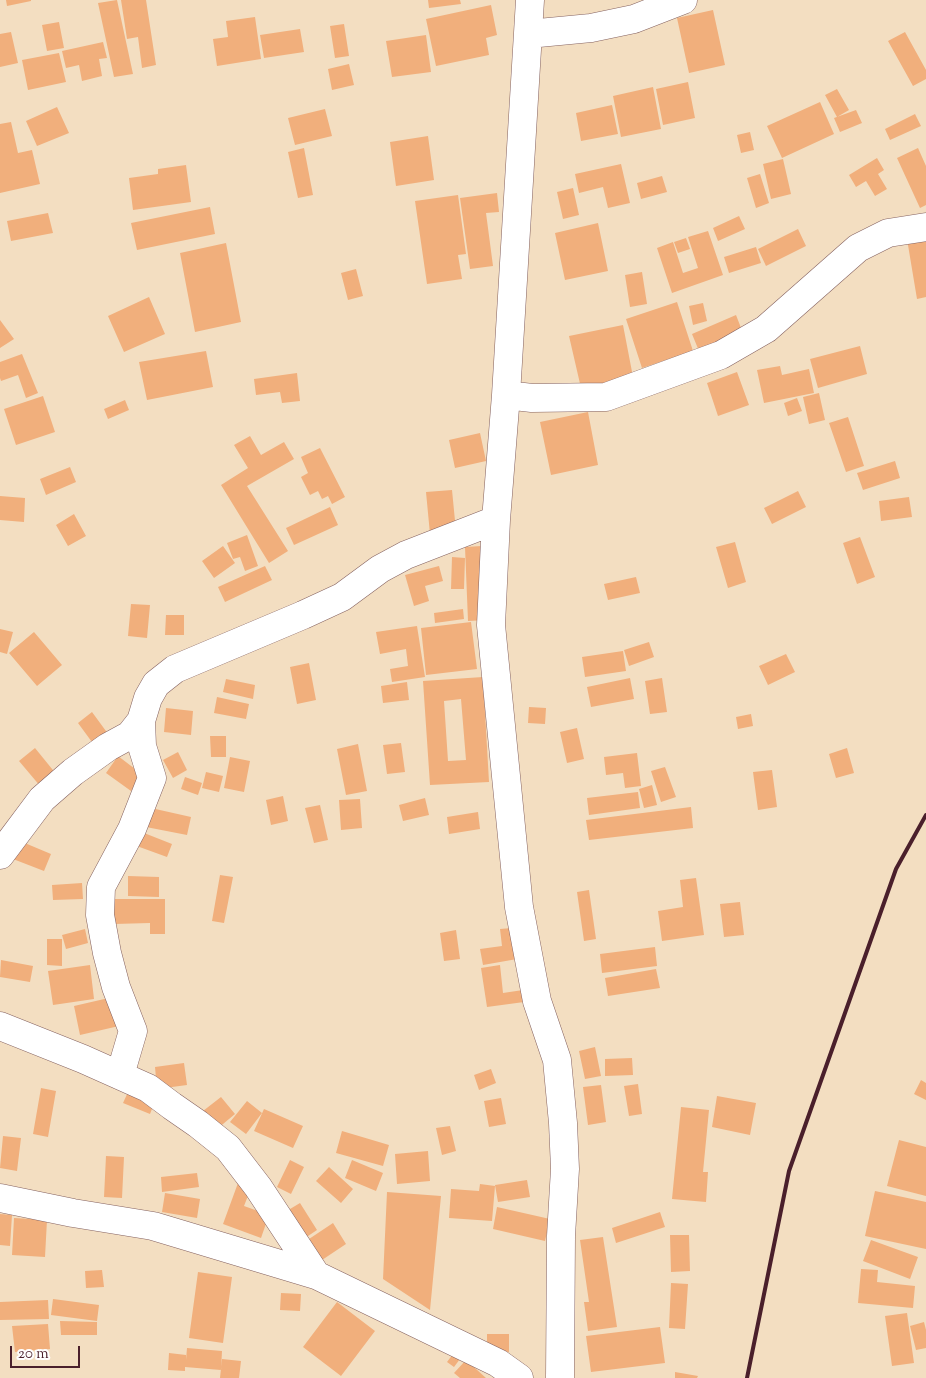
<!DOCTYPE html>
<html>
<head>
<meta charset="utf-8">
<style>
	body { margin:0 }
	#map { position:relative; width:926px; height:1378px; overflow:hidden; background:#f3dec1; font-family:"Sorts Mill Goudy",serif }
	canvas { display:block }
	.scale { position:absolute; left:10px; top:1346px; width:70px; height:22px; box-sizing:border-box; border:2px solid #4a1f2b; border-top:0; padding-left:6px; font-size:15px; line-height:18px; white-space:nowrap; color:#4a1f2b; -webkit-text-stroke:4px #fff; paint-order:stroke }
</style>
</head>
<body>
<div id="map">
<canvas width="926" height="1378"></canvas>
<div class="scale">20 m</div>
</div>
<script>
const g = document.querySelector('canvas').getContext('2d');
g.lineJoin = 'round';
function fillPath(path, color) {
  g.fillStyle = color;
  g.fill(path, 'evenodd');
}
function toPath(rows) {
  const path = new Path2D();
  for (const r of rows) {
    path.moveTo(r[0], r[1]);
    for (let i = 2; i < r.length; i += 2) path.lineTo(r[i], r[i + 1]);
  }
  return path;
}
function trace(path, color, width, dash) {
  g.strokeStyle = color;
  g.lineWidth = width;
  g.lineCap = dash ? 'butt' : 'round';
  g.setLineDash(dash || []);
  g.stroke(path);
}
const building = toPath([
	[6,0,31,0,31,1,7,6],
	[117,0,133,74,114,77,98,3],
	[121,0,146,0,156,65,142,68,138,37,127,39],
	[428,0,460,0,461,4,429,8],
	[491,5,497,35,486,38,489,55,436,66,426,19],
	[713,10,725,65,689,73,677,18],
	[255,17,261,59,217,66,213,39,228,37,226,21],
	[59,22,64,48,47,51,42,25],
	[344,24,349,56,335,58,330,26],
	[300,29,304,52,264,58,260,35],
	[11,32,18,63,0,67,0,34],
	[905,32,926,70,926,79,913,86,888,41],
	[426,35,431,72,392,77,386,41],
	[103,42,107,58,99,59,102,76,82,81,79,65,66,68,62,51],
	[59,53,66,82,28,90,22,60],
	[349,64,354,85,332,90,328,69],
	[688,82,695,118,663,125,656,89],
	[653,87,661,129,621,137,613,96],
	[837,89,849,110,837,117,825,95],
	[820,102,834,134,782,158,767,126],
	[612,105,618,134,581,141,576,113],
	[57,107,69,133,37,146,26,121],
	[325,109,332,136,295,145,288,118],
	[856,110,862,123,840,132,834,118],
	[915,114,921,126,890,140,885,129],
	[11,122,18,153,32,150,40,184,0,193,0,124],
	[750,132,754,150,741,153,737,135],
	[428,136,434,180,396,186,390,142],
	[304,148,313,195,298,198,288,152],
	[918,148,926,166,926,205,920,208,897,158],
	[877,158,884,170,878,174,887,189,875,196,866,181,856,187,849,175],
	[783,159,791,194,771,199,763,164],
	[621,164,630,203,608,208,603,187,579,193,575,174],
	[186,165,191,202,133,210,129,178,158,174,158,169],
	[760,174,769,203,756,208,747,178],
	[662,176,667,192,641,199,637,183],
	[573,188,579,215,563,219,557,192],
	[497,193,499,212,486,213,493,266,470,269,460,198],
	[458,195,466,254,458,255,462,279,427,284,415,201],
	[210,207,215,234,137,250,131,223],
	[48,213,53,233,11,241,7,221],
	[739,216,745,229,718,241,713,228],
	[598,223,608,271,565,280,555,233],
	[798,229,806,246,766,266,758,249],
	[708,231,723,275,672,293,657,248,673,242,683,273,698,268,688,237],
	[926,236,926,297,917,299,907,239],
	[686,238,690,249,678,253,674,242],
	[226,243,241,322,195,332,180,253],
	[756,247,761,263,729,273,724,257],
	[356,269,363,296,348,300,341,273],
	[642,272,647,304,630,307,625,275],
	[149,297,165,334,124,352,108,316],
	[677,302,693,351,642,368,626,319],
	[703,303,707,321,693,325,689,306],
	[736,315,743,333,699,351,692,334],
	[0,320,14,339,0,348],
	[623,325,633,377,581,388,569,336],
	[860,346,867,374,818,388,810,359],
	[206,351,213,387,147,400,139,362],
	[22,354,38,393,26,398,18,375,1,381,0,378,0,362],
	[780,366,782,375,809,369,814,393,764,403,757,370],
	[737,372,749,405,718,416,707,383],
	[297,373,300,401,282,403,280,392,256,395,254,379],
	[819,393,825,420,809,424,803,397],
	[43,396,55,432,16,445,4,409],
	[797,398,802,411,788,416,784,403],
	[125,400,129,410,108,419,104,409],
	[588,412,598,465,551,475,540,422],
	[848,417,864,466,846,472,829,423],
	[480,433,486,461,455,468,449,440],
	[250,436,261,455,284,442,294,459,247,486,288,551,269,563,221,485,248,468,234,445],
	[320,448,345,497,332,504,328,496,322,499,318,491,310,495,301,477,308,473,301,457],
	[895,461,900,478,863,490,857,473],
	[70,467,76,482,46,495,40,479],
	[452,490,456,531,430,534,426,492],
	[798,491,806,507,772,524,764,508],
	[0,496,25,498,24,522,0,520],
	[909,497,912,517,881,521,879,501],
	[330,507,338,525,294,545,286,528],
	[74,514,86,536,68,546,56,525],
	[247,535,258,566,245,571,240,557,233,559,227,543],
	[860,537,875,577,857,584,843,543],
	[735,542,746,582,728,588,716,547],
	[223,546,235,563,214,578,202,561],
	[482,546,486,620,468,621,465,547],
	[452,557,465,558,464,589,451,589],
	[265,566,272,580,225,602,218,587],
	[439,566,443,581,425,586,429,601,414,606,405,575],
	[636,577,640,593,608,600,604,584],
	[131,604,150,605,147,638,128,636],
	[463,609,464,619,435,623,434,613],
	[166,615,184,615,184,635,165,635],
	[471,622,477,669,426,675,421,628],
	[417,626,425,677,392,682,390,669,408,666,406,649,380,654,376,632],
	[0,629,13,632,7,654,0,652],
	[34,632,62,665,37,686,9,653],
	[649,642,654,657,629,666,624,650],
	[623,651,626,671,585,677,582,657],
	[786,654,795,672,768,685,759,666],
	[309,663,316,700,297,704,290,667],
	[483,677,489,782,430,785,423,681],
	[461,699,466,760,448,761,444,701],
	[630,678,634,699,591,707,587,687],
	[662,678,667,712,650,714,645,681],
	[226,679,255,685,253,699,223,692],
	[407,682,409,700,383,703,381,686],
	[217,697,249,704,246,719,214,713],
	[529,707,546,708,545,724,528,723],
	[166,708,193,711,191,735,164,732],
	[92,712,114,742,100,753,78,723],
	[751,714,753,726,738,729,736,717],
	[577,728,584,759,567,763,560,732],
	[210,736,226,736,226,757,211,757],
	[401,743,405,772,387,774,383,745],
	[358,744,367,791,346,795,337,749],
	[35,748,61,780,46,793,19,761],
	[847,748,854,773,836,778,829,754],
	[178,752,187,770,173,778,163,760],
	[637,753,641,786,625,788,623,773,606,775,604,757],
	[118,756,143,775,131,791,106,773],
	[230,757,250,761,244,792,224,788],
	[665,767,676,797,661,802,651,771],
	[772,770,777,807,758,810,753,772],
	[206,772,223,776,219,792,202,788],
	[185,777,202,783,198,795,181,789],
	[652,785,657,805,644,808,639,789],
	[638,792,640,808,589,815,587,798],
	[283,796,288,821,271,825,266,800],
	[425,798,429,815,403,821,399,805],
	[360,799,362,828,341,830,339,800],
	[320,805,328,840,314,843,305,808],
	[691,807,693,828,589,840,586,820],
	[151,808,191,817,187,835,146,827],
	[478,812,480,829,449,834,447,817],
	[139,831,172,844,167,857,134,845],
	[20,841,51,854,44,871,13,859],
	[220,875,233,877,224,923,212,921],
	[128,876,159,877,159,897,128,896],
	[696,878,704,935,662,941,658,911,683,907,680,880],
	[82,883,83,899,53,900,52,885],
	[589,890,596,939,584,941,577,892],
	[114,899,165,899,165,934,150,934,150,923,114,924],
	[740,902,744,935,724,937,720,904],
	[512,928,517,959,483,965,480,949,502,946,500,929],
	[85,929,88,943,66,949,62,935],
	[456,930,460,959,444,961,440,933],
	[47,939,62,939,62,966,47,965],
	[655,947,657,966,602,973,600,954],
	[1,960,33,966,30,982,0,977],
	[90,965,94,999,53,1005,48,971],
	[500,965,503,993,523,990,524,1002,487,1007,481,968],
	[656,969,660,988,608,996,605,978],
	[113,997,119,1026,80,1035,74,1006],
	[595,1047,601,1076,585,1079,579,1051],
	[632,1058,633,1075,605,1076,605,1059],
	[184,1063,187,1085,157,1089,155,1067],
	[491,1069,496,1083,479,1090,474,1075],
	[921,1080,926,1083,926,1100,914,1094],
	[638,1084,642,1114,629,1116,624,1086],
	[601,1085,606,1122,588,1125,583,1087],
	[41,1088,56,1091,48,1137,33,1134],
	[129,1090,155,1101,150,1114,123,1103],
	[717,1096,756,1103,750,1135,712,1127],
	[221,1097,235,1114,217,1129,203,1111],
	[501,1098,506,1124,489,1127,484,1101],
	[247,1101,262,1113,246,1134,230,1122],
	[681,1107,709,1110,703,1172,708,1172,706,1202,672,1199],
	[264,1109,303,1126,293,1148,254,1131],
	[450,1126,456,1151,442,1155,436,1128],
	[342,1131,389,1145,383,1166,336,1153],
	[3,1136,21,1138,17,1171,0,1168],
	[899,1140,926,1147,926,1196,887,1186],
	[428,1151,430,1181,397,1184,395,1154],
	[106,1156,124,1157,122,1198,104,1197],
	[290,1160,304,1167,291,1194,277,1187],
	[352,1160,383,1173,376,1191,345,1178],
	[329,1167,353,1189,341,1203,316,1181],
	[197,1173,199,1187,162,1192,161,1177],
	[527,1180,530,1197,498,1202,495,1185],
	[238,1183,251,1188,244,1206,269,1215,261,1238,223,1224],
	[480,1184,495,1186,492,1221,449,1218,451,1189,479,1191],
	[875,1191,926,1202,926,1249,865,1236],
	[387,1192,441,1196,430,1310,383,1279],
	[165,1193,200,1199,197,1218,162,1212],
	[300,1203,317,1230,302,1240,285,1212],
	[497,1207,550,1219,545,1241,493,1229],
	[660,1212,665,1227,616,1243,612,1228],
	[0,1214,12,1215,10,1246,0,1245],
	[14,1218,47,1220,45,1257,12,1255],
	[333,1223,346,1244,322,1260,309,1239],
	[670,1235,689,1235,690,1271,671,1272],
	[603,1237,617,1327,588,1331,584,1302,589,1302,580,1240],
	[871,1240,918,1257,910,1279,863,1261],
	[861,1269,878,1270,877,1282,915,1286,913,1308,858,1303],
	[102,1270,104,1287,86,1288,85,1271],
	[198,1272,232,1277,223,1343,189,1338],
	[671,1283,688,1284,685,1329,669,1328],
	[281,1293,301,1294,300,1311,280,1310],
	[53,1299,99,1305,97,1321,51,1315],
	[48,1300,49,1319,0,1320,0,1302],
	[337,1302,375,1331,341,1376,303,1347],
	[907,1313,914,1363,892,1366,885,1316],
	[60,1321,97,1322,97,1335,61,1335],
	[924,1322,926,1330,926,1348,916,1350,910,1326],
	[48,1324,50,1349,15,1352,12,1326],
	[660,1327,665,1363,591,1372,586,1336],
	[487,1334,509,1334,509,1352,487,1351],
	[187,1348,222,1351,221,1370,185,1367,185,1371,168,1370,169,1353,186,1355,186,1360],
	[453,1354,460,1359,454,1367,447,1362],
	[222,1359,241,1361,239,1378,220,1378],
	[466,1360,486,1378,460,1378,454,1373],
	[675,1372,698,1376,697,1378,675,1378]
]);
const minor = toPath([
	[530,0,506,395,496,520,491,625,519,907,537,1001,557,1060,563,1123,565,1169,561,1236,560,1378],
	[528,34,591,28,634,19,683,0],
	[506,395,532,398,606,397,721,355,766,329,858,248,888,233,926,227],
	[0,855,42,799,73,772,108,747,130,735,141,721],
	[0,1026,83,1059,148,1088,172,1106,198,1124,228,1148,258,1187,316,1275],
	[120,1075,133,1031,116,987,107,953,100,915,101,887,132,829,152,778,142,746,141,721,148,698,156,684,175,669,303,615,342,597,380,569,406,555,496,520],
	[0,1198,73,1213,153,1226,316,1275,498,1363,519,1378]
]);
const rail = toPath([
	[747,1378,789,1171,896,869,926,815]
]);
fillPath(building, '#f1af7c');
trace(minor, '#856260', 29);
trace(minor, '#fff', 28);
trace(rail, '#4a1f2b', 4);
</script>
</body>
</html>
